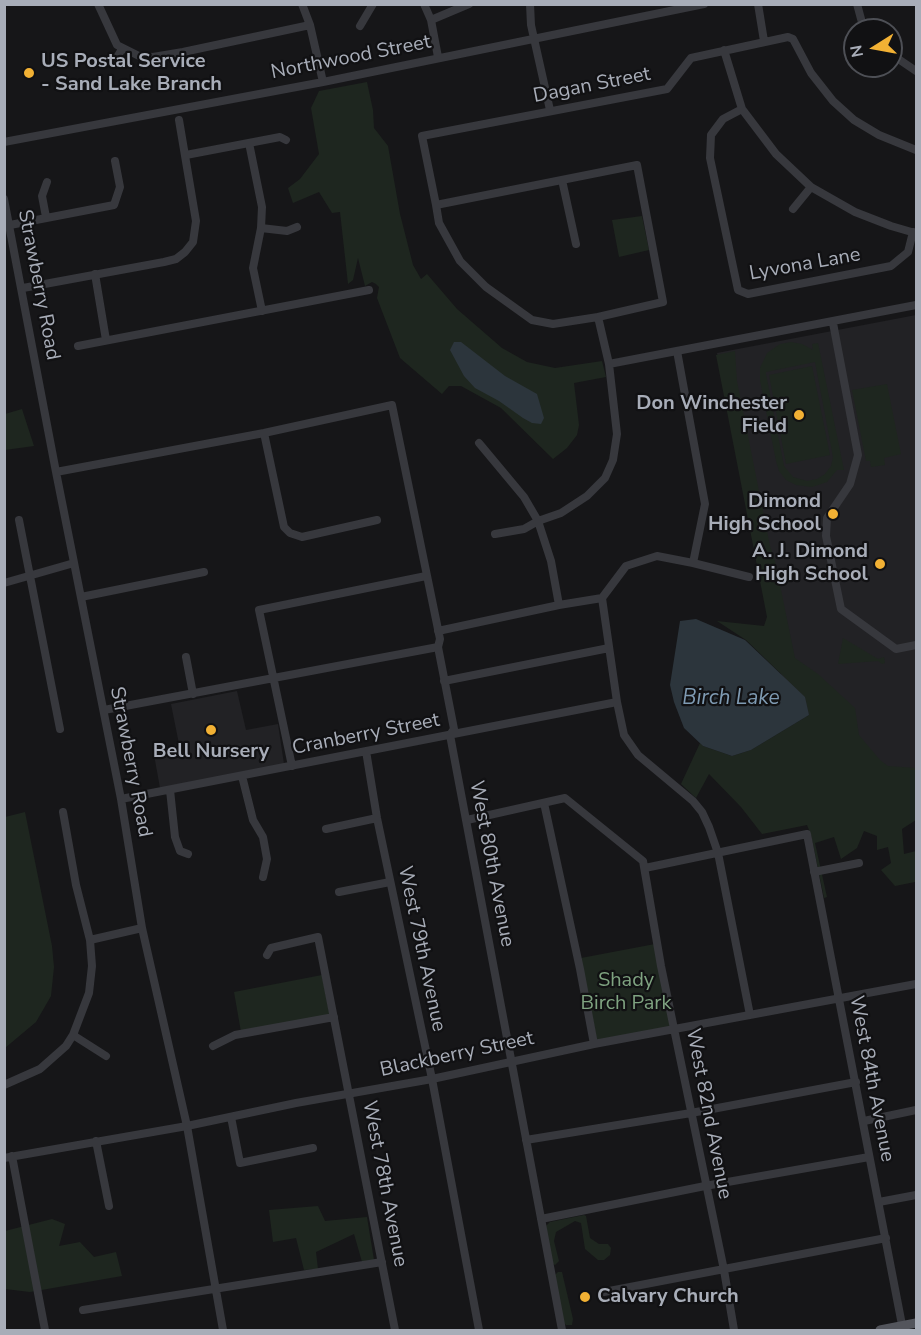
<!DOCTYPE html>
<html>
<head>
<meta charset="utf-8">
<style>
	body { margin:0 }
	#map { position:relative; width:921px; height:1335px; overflow:hidden; background:#161618; font-family:"Nunito Sans",sans-serif }
	canvas { display:block }
	.frame { position:absolute; inset:0; border:6px solid #a8adb8; pointer-events:none }
	.north { position:absolute; left:843px; top:18px; width:60px; height:60px; box-sizing:border-box; background:#111113; border:2px solid #4d4f55; border-radius:50%; rotate:259deg; font-size:16px; font-weight:700; line-height:24px; text-align:center; color:#a8adb8 }
	.north::after { content:''; display:block; margin:auto; width:21px; height:27px; background:#f2b134; clip-path:polygon(50% 0,100% 100%,50% 72%,0 100%) }
</style>
</head>
<body>
<div id="map">
<canvas width="921" height="1335"></canvas>
<div class="frame"></div>
<div class="north">N</div>
</div>
<script>
const g = document.querySelector('canvas').getContext('2d');
g.lineJoin = 'round';
function fillPath(path, color) {
  g.fillStyle = color;
  g.fill(path, 'evenodd');
}
function toPath(rows) {
  const path = new Path2D();
  for (const r of rows) {
    path.moveTo(r[0], r[1]);
    for (let i = 2; i < r.length; i += 2) path.lineTo(r[i], r[i + 1]);
  }
  return path;
}
function trace(path, color, width, dash) {
  g.strokeStyle = color;
  g.lineWidth = width;
  g.lineCap = dash ? 'butt' : 'round';
  g.setLineDash(dash || []);
  g.stroke(path);
}
function drawText(font, color, halo, rows, align = 'center') {
  g.font = font + ' "Nunito Sans",sans-serif';
  g.lineWidth = 4.5;
  g.setLineDash([]);
  g.textBaseline = 'middle';
  g.strokeStyle = halo;
  g.fillStyle = color;
  for (const [text, x, y, turn = 0] of rows) {
    g.save();
    g.translate(x, y);
    g.rotate((+turn || 0) * Math.PI / 180);
    g.textAlign = isNaN(turn) ? turn : align;
    if (halo) g.strokeText(text, 0, 0);
    g.fillText(text, 0, 0);
    g.restore();
  }
}
const built = toPath([
	[916,315,916,797,809,715,781,674,717,353],
	[237,691,246,730,278,724,284,764,160,788,153,749,179,744,171,704]
]);
const green = toPath([
	[367,82,373,110,374,128,388,146,400,214,413,265,421,279,427,274,457,309,502,348,527,362,555,368,602,361,606,377,574,383,579,425,577,435,567,448,553,459,501,408,461,386,449,386,442,394,400,358,377,298,379,287,376,284,372,282,365,286,358,258,353,280,348,284,340,212,332,213,319,192,293,203,288,188,300,179,319,154,311,108,319,91],
	[642,216,649,250,619,257,612,220],
	[791,342,802,344,813,350,812,344,818,343,844,470,837,470,827,482,812,487,796,485,786,480,779,471,776,461,760,380,760,368,767,353,780,344],
	[815,362,833,457,831,466,825,474,817,479,807,481,793,477,784,466,766,374,766,372],
	[735,351,737,381,770,546,775,561,795,658,818,674,855,708,859,735,880,760,888,766,916,768,916,820,902,829,904,854,916,851,915,882,895,886,881,870,891,863,888,847,877,850,877,836,864,831,857,848,841,859,834,837,815,843,827,897,824,898,811,835,807,825,762,834,741,807,709,774,696,798,681,784,700,743,703,746,732,756,751,750,809,715,805,697,746,640,717,621,764,626,767,617,716,355],
	[812,366,830,455,786,464,769,375],
	[887,384,901,454,884,458,885,465,871,467,870,461,866,461,852,390],
	[22,409,34,446,5,450,5,414],
	[843,638,878,659,884,657,885,663,882,664,878,661,838,664],
	[25,812,52,946,54,967,51,996,36,1022,5,1048,5,817],
	[655,944,671,1028,597,1041,581,958],
	[322,975,330,1016,241,1032,234,992],
	[318,1206,325,1221,367,1217,374,1260,362,1262,354,1234,316,1252,318,1269,304,1270,296,1238,273,1242,269,1210],
	[584,1215,586,1216,590,1238,599,1244,608,1244,611,1248,610,1255,604,1260,598,1260,585,1249,581,1223,575,1221,556,1232,554,1241,559,1261,555,1265,551,1263,546,1226,550,1222],
	[52,1219,65,1224,59,1246,80,1242,94,1257,116,1252,122,1276,30,1292,5,1289,5,1231],
	[558,1272,562,1272,573,1319,572,1325,566,1325,563,1322,554,1276]
]);
const water = toPath([
	[454,342,461,342,505,376,537,394,544,418,541,424,532,423,523,418,499,401,475,388,464,376,450,350],
	[696,619,745,640,805,697,809,715,751,750,732,756,703,746,684,728,674,702,670,685,680,621]
]);
const minor = toPath([
	[98,4,117,45,139,56,153,57,183,52,310,25],
	[302,4,310,25,323,82],
	[424,4,431,20,438,57],
	[530,4,531,25,550,110],
	[758,4,764,41],
	[857,4,864,30],
	[431,20,469,4],
	[360,26,373,4],
	[724,50,742,109,776,154,811,187,855,212,891,226,915,233],
	[891,54,916,71],
	[113,64,122,49],
	[742,109,723,119,711,135,710,158,738,290,748,294,891,266,908,252,913,232],
	[4,142,323,82,704,4],
	[249,143,262,207,261,228,253,268,262,311],
	[186,155,280,137,286,140],
	[562,180,576,244],
	[4,199,56,472,121,799,142,928,187,1126,223,1330],
	[436,205,637,165,663,302,598,317,553,324,532,320,486,287,460,261,439,223,436,205,422,136,667,89,691,58,788,37,793,39,811,73,833,101,854,120,879,135,916,150],
	[793,209,811,187],
	[46,217,42,196,47,182],
	[10,225,114,205,120,187,115,161],
	[261,228,287,231,297,227],
	[95,274,106,340],
	[23,288,164,262,176,259,185,252,193,242,196,221,179,120],
	[833,323,858,455,850,484,827,518,826,536,841,609,896,649,916,645],
	[78,346,369,290],
	[677,351,705,504,693,563],
	[609,364,916,305],
	[264,433,284,527,290,533,302,537,377,520],
	[479,443,524,497,538,521,551,561,559,605],
	[56,472,264,433,392,405,440,639,438,647,454,729,450,735,562,1330],
	[19,520,60,729],
	[495,534,524,529,538,521,561,513,587,496,605,478,613,460,617,434,609,364,598,317],
	[4,583,74,563],
	[81,597,204,572],
	[602,598,617,702,624,735,638,755,693,801,702,812,709,827,718,853,750,1015],
	[438,631,559,605,602,598,626,566,657,556,693,563,749,577],
	[186,657,193,694],
	[444,681,609,648],
	[104,710,438,647],
	[366,751,377,818,432,1079,479,1330],
	[292,766,259,610,426,576],
	[242,776,253,820,263,837,267,859,263,877],
	[170,790,175,837,180,851,188,854],
	[121,799,617,702],
	[544,803,580,969,594,1044],
	[467,820,565,798,643,861,661,966,724,1270,734,1330],
	[326,829,377,818],
	[645,868,807,834,903,1330],
	[814,872,859,863],
	[339,892,390,882],
	[90,940,142,928],
	[267,955,271,948,318,937,395,1330],
	[73,1035,106,1056],
	[213,1046,235,1035,334,1017],
	[4,1085,40,1069,66,1046,73,1035,89,993,92,966,90,940,76,885,63,812],
	[231,1117,240,1163,313,1148],
	[864,1121,916,1110],
	[526,1140,691,1113,856,1082],
	[96,1141,109,1206],
	[12,1156,45,1330],
	[4,1158,187,1126,296,1103,432,1079,594,1044,916,984],
	[879,1202,916,1195],
	[541,1219,705,1186,869,1157],
	[604,1292,886,1238],
	[83,1310,382,1262]
]);
const major = toPath([
	[880,1330,916,1323]
]);
const markers = [
	[29,73,6,"#f2b134"],
	[799,415,6,"#f2b134"],
	[833,514,6,"#f2b134"],
	[880,564,6,"#f2b134"],
	[211,730,6,"#f2b134"],
	[585,1297,6,"#f2b134"]
];
const streetNames = [
	["Northwood Street",351,58,-11],
	["Dagan Street",592,86,-11],
	["Lyvona Lane",805,265,-10],
	["Strawberry Road",38,285,79],
	["Cranberry Street",366,735,-11],
	["Strawberry Road",130,762,79],
	["West 80th Avenue",491,864,79],
	["West 79th Avenue",421,949,78],
	["Blackberry Street",457,1055,-12],
	["West 84th Avenue",871,1079,79],
	["West 82nd Avenue",708,1114,79],
	["West 78th Avenue",384,1184,79]
];
const poiNames = [
	["US Postal Service",41,62,"left"],
	["- Sand Lake Branch",41,85,"left"],
	["Don Winchester",787,404],
	["Field",787,427],
	["Dimond",821,502],
	["High School",821,525],
	["A. J. Dimond",868,552],
	["High School",868,575],
	["Bell Nursery",211,752,"center"],
	["Calvary Church",597,1297,"left"]
];
const parkNames = [
	["Shady",626,981],
	["Birch Park",626,1004]
];
const waterNames = [
	["Birch Lake",731,699]
];
fillPath(built, '#222225');
fillPath(green, '#1e261f');
fillPath(water, '#2c353c');
trace(minor, '#37383d', 8);
trace(major, '#53555c', 9);
for (const [x, y, r, color] of markers) {
  const dot = new Path2D();
  dot.arc(x, y, r, 0, 2 * Math.PI);
  g.fillStyle = color;
  g.fill(dot);
  trace(dot, '#111113', 2);
}
drawText('20px', '#a8adb8', '#111113', streetNames);
drawText('bold 20px', '#a8adb8', '#111113', poiNames, 'right');
drawText('20px', '#7fa381', '#111113', parkNames);
drawText('italic 21px', '#7f9bb3', '#111113', waterNames);
</script>
</body>
</html>
